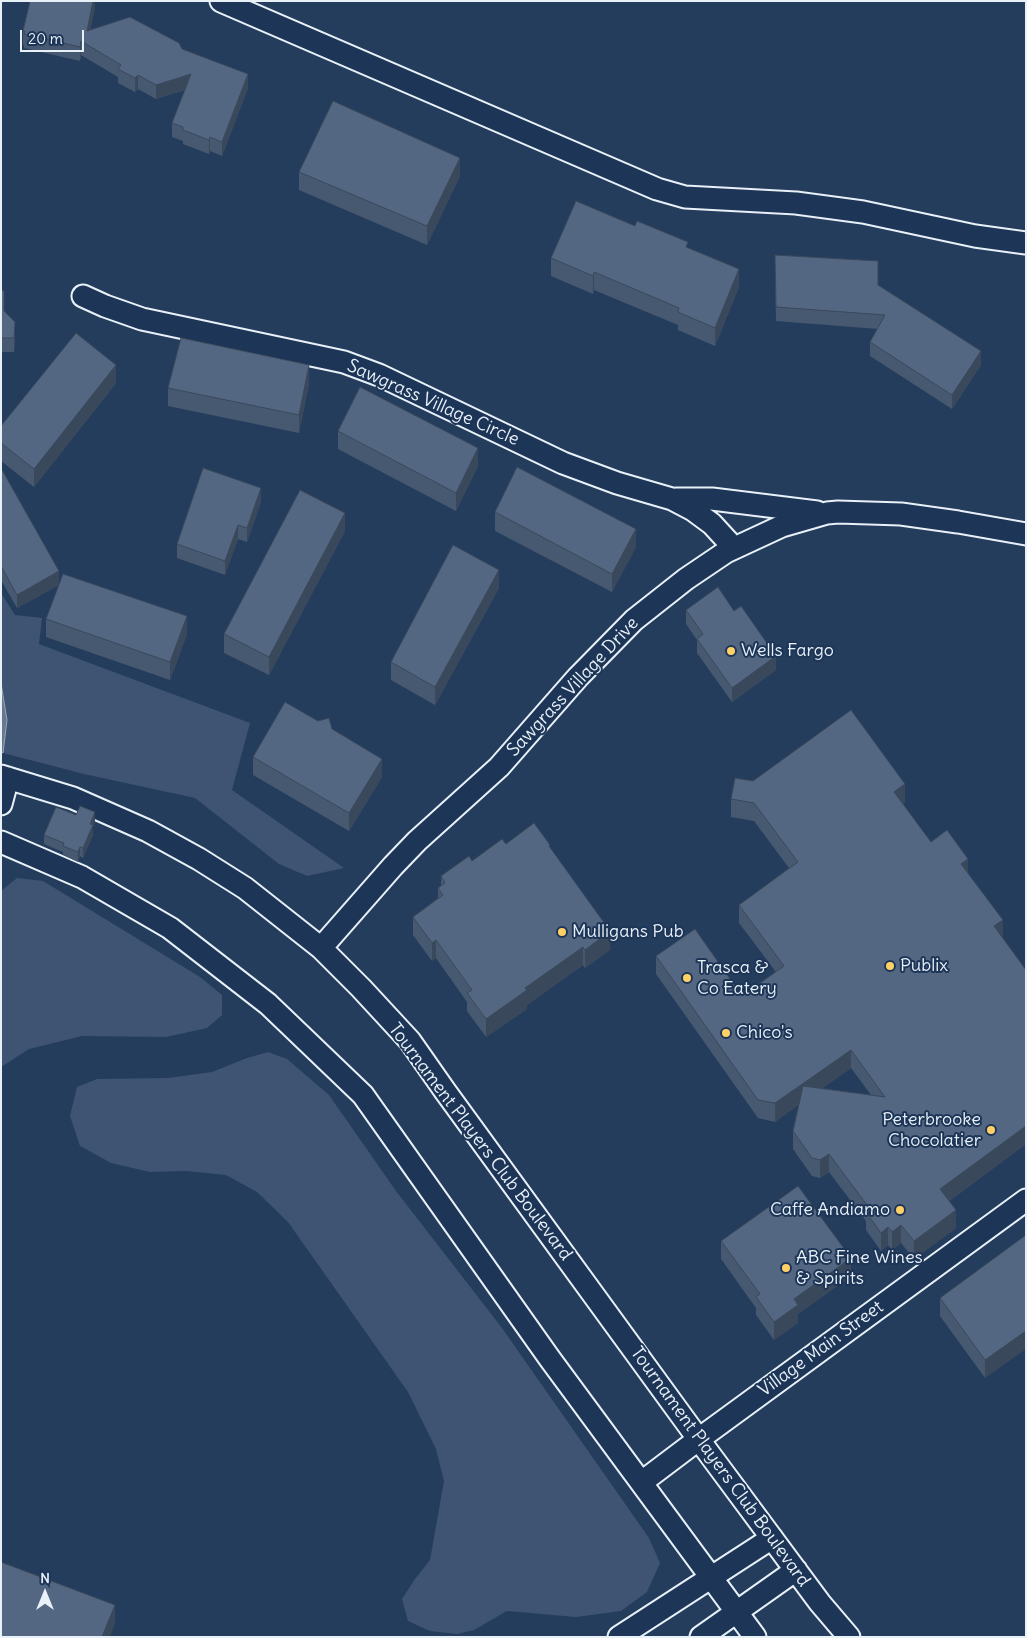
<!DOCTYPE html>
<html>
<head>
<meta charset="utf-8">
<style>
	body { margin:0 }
	#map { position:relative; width:1027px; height:1638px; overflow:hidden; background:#253d5d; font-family:Delius,sans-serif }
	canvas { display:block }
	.frame { position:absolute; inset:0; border:2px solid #e8f1f8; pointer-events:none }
	.north { position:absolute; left:20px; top:1568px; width:50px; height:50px; -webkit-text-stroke:4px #1d3557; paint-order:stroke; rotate:0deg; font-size:14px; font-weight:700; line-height:20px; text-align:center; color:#e8f1f8 }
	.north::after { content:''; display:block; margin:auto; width:18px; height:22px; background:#e8f1f8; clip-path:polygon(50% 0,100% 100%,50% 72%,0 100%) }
	.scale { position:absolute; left:20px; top:30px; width:64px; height:22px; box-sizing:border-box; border:2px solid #e8f1f8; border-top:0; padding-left:6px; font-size:15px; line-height:18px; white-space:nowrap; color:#e8f1f8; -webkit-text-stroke:4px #1d3557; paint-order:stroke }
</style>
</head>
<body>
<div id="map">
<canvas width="1027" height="1638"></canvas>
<div class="frame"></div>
<div class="north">N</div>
<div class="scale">20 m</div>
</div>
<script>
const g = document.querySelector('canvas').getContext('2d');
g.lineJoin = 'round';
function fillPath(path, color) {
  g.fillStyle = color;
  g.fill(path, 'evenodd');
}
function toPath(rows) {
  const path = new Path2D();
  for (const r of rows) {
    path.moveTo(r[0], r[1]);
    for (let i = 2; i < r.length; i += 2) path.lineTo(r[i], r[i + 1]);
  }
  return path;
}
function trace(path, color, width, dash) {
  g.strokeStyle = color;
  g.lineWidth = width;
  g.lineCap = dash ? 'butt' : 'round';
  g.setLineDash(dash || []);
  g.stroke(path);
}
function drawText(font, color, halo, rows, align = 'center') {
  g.font = font + ' Delius,sans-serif';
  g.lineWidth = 4;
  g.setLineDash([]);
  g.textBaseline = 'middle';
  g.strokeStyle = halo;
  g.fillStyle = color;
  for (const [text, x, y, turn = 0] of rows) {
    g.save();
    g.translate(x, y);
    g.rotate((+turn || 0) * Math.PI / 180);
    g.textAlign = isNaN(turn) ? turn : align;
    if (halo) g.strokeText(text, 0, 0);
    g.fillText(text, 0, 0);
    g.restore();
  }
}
const green = toPath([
	[1,593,15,615,42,618,39,644,250,723,232,790,344,868,307,876,279,864,195,798,84,774,3,753,7,720,1,683],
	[17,878,43,881,200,977,222,995,222,1015,207,1028,166,1037,82,1036,29,1049,1,1067,1,891],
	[268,1052,287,1059,329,1095,396,1191,502,1328,649,1538,660,1563,647,1592,621,1611,576,1617,507,1611,474,1630,457,1634,430,1631,408,1621,402,1599,415,1579,430,1560,444,1481,436,1449,408,1392,288,1222,257,1192,226,1175,186,1171,150,1172,111,1163,80,1146,70,1116,77,1087,97,1079,168,1078,212,1072,247,1058]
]);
const water = toPath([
	[1,683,7,720,3,753,1,752,1,683]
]);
const minor = toPath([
	[221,1,657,189,685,197,796,203,863,212,975,236,1026,243],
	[83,296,105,306,142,319,344,362,379,375,563,463,617,483,672,499,693,510,712,524,734,548],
	[676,499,712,499,817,512],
	[1,776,73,798,148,831,199,859,245,888,321,948,361,988,410,1041,445,1091,705,1448,820,1603,849,1637],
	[1,804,8,778],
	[1,842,82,877,170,928,268,1004,363,1095,550,1359,755,1637],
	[321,948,393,866,417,841,499,767,578,677,634,620,686,579,726,552,782,526,827,513,838,512,901,514,958,522,1026,534],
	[642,1482,699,1439,1026,1200],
	[619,1637,772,1538],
	[701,1637,796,1570]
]);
const wall = toPath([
	[95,1,95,8,90,30,182,49,248,88,222,156,210,151,209,154,183,144,183,141,172,137,172,123,185,90,156,99,138,89,135,92,118,83,118,77,81,55,80,61,24,48,24,45,23,45,23,31],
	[299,172,460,176,427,245,299,190],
	[688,248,739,287,715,346,678,330,678,325,594,290,593,294,551,276,551,258],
	[775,255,878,285,981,365,952,409,870,356,870,342,878,329,776,321],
	[1,290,4,311,15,336,14,352,1,352],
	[116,383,34,487,1,461,1,426],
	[309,384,299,433,168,406,168,388],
	[338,431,478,466,456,511,338,449],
	[1,468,59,585,187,634,170,680,46,637,46,619,59,585,17,608,1,580],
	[261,502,247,542,238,539,225,575,177,558,177,544],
	[495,512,636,547,612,592,495,531],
	[345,531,269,675,224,653,224,634],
	[499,588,435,705,391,680,391,662],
	[686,610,734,611,776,670,732,702,697,653,697,640,686,624],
	[332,729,382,777,349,831,253,775,253,757],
	[731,799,905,802,903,804,931,842,968,873,1003,938,1026,1144,949,1201,956,1228,914,1259,901,1243,892,1250,888,1245,881,1251,866,1230,866,1221,829,1172,820,1178,812,1176,793,1149,793,1131,799,1104,775,1122,758,1118,656,974,656,956,742,996,776,972,739,923,739,905,789,868,754,821,731,817],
	[851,1068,871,1095,821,1089],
	[76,815,95,821,93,827,93,835,83,858,80,856,78,862,63,855,63,852,44,844,44,835],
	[506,844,550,849,610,950,585,968,583,965,527,1005,527,1009,486,1037,467,1011,467,1002,436,958,432,961,413,935,413,917,438,898,438,888,441,886,441,876],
	[1026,1235,985,1378,940,1316,940,1298],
	[721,1241,851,1276,798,1314,798,1323,774,1340,756,1315,756,1308,721,1259]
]);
const shadedWall = toPath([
	[93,1,95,1,95,8,87,45,87,31],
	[81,41,81,55,80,61,80,47],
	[191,74,191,88,156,99,156,85],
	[248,74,248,88,222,156,222,142],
	[138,75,138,89,135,92,135,78],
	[210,137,210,151,209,154,209,140],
	[460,158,460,176,427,245,427,226],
	[739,269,739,287,715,346,715,328],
	[594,272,594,290,593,294,593,276],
	[15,322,15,336,14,352,14,338],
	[981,351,981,365,952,409,952,395],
	[116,365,116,383,34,487,34,469],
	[309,365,309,384,299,433,299,415],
	[478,448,478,466,456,511,456,493],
	[261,488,261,502,247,542,247,528],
	[345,513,345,531,269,675,269,657],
	[238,525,238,539,225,575,225,561],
	[636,529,636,547,612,592,612,574],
	[499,570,499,588,435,705,435,687],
	[59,571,59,585,17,608,17,595],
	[187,616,187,634,170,680,170,662],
	[776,656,776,670,732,702,732,688],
	[382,759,382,777,349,831,349,813],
	[905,784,905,802,894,810,894,792],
	[95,812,95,821,93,827,93,835,83,858,83,848,90,824],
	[80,847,80,856,78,862,78,852],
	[968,859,968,877,961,864],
	[1003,920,1003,938,994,945,994,926],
	[610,931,610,950,585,968,585,950],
	[436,940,436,958,432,961,432,943],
	[583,947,583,965,527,1005,527,1009,486,1037,486,1019,525,988],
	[851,1050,851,1068,775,1122,775,1103],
	[1026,1126,1026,1144,940,1207,940,1189],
	[829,1154,829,1172,820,1178,820,1160],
	[956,1210,956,1228,914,1259,914,1241],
	[901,1225,901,1243,892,1250,892,1232],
	[888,1227,888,1245,881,1251,881,1233],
	[851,1258,851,1276,798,1314,798,1323,774,1340,774,1322,794,1299],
	[1026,1331,1026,1349,985,1378,985,1360],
	[115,1605,115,1623,110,1637,102,1637]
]);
const building = toPath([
	[30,1,93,1,87,31,130,17,179,43,182,49,248,74,222,142,210,137,209,140,183,130,183,127,172,123,191,74,156,85,138,75,135,78,118,69,121,65,81,41,80,47,24,34,25,31,23,31,30,1],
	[333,101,460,158,427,226,299,172,333,101],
	[576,201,635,226,637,221,688,242,686,247,739,269,715,328,678,312,679,308,594,272,593,276,551,258,576,201],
	[775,255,878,261,878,285,981,351,952,395,870,342,885,315,776,307,775,255],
	[1,290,4,291,4,311,15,322,14,338,1,338,1,290],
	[76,333,116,365,34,469,1,443,1,426,76,333],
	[181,338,309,365,299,415,168,388,181,338],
	[360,387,478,448,456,493,338,431,360,387],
	[517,467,636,529,612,574,495,512,517,467],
	[1,468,59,571,17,595,1,566,1,468],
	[203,468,261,488,247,528,238,525,225,561,177,544,203,468],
	[300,490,345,513,269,657,224,634,300,490],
	[453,545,499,570,435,687,391,662,453,545],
	[63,574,187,616,170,662,46,619,63,574],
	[718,587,734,611,741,606,776,656,732,688,697,639,703,634,686,610,718,587],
	[285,702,318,721,329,718,332,729,382,759,349,813,253,757,285,702],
	[851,710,905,784,894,792,931,842,947,830,968,859,961,864,1003,920,994,926,1026,970,1026,1126,940,1189,956,1210,914,1241,901,1225,892,1232,888,1227,881,1233,866,1212,870,1209,829,1154,820,1160,812,1158,793,1131,803,1086,885,1097,851,1050,775,1103,758,1100,656,956,695,929,742,996,784,966,739,905,798,862,754,803,731,799,735,778,753,781,851,710],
	[80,806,95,812,90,824,93,825,83,848,80,847,78,852,63,846,64,843,44,835,56,807,76,815,80,806],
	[534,823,550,845,549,846,610,931,585,950,583,947,525,988,527,990,486,1019,467,993,472,990,436,940,432,943,413,917,443,895,438,888,445,883,441,876,469,856,472,861,502,839,506,844,534,823],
	[798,1186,851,1258,794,1299,798,1305,774,1322,756,1297,760,1294,721,1241,798,1186],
	[1026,1235,1026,1331,985,1360,940,1298,1026,1235],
	[1,1562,115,1605,102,1637,1,1637,1,1562]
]);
const markers = [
	[731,651,5,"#ffd166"],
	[562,932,5,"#ffd166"],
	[890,966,5,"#ffd166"],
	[687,978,5,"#ffd166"],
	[726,1033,5,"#ffd166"],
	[991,1130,5,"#ffd166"],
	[900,1210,5,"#ffd166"],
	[786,1268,5,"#ffd166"]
];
const streetNames = [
	["Sawgrass Village Circle",433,403,24],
	["Sawgrass Village Drive",573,687,-47],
	["Tournament Players Club Boulevard",480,1142,53],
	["Village Main Street",821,1349,-36],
	["Tournament Players Club Boulevard",720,1467,54]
];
const poiNames = [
	["Wells Fargo",741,651],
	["Mulligans Pub",572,932],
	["Publix",900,966],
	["Trasca &",697,968],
	["Co Eatery",697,989],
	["Chico's",736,1033],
	["Peterbrooke",981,1120,"right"],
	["Chocolatier",981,1141,"right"],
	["Caffe Andiamo",890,1210,"right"],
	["ABC Fine Wines",796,1258],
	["& Spirits",796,1279]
];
fillPath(green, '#3e5472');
fillPath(water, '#657890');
trace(water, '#99a8ba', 1);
trace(minor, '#e8f1f8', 25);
trace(minor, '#1d3557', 21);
fillPath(wall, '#475970');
fillPath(shadedWall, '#3a485b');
fillPath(building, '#536782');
trace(building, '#3a485b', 1);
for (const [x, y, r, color] of markers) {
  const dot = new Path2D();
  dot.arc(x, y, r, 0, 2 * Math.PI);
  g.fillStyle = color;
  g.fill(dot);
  trace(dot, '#1d3557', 2);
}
drawText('18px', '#e8f1f8', '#1d3557', streetNames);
drawText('18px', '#e8f1f8', '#1d3557', poiNames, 'left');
</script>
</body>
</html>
